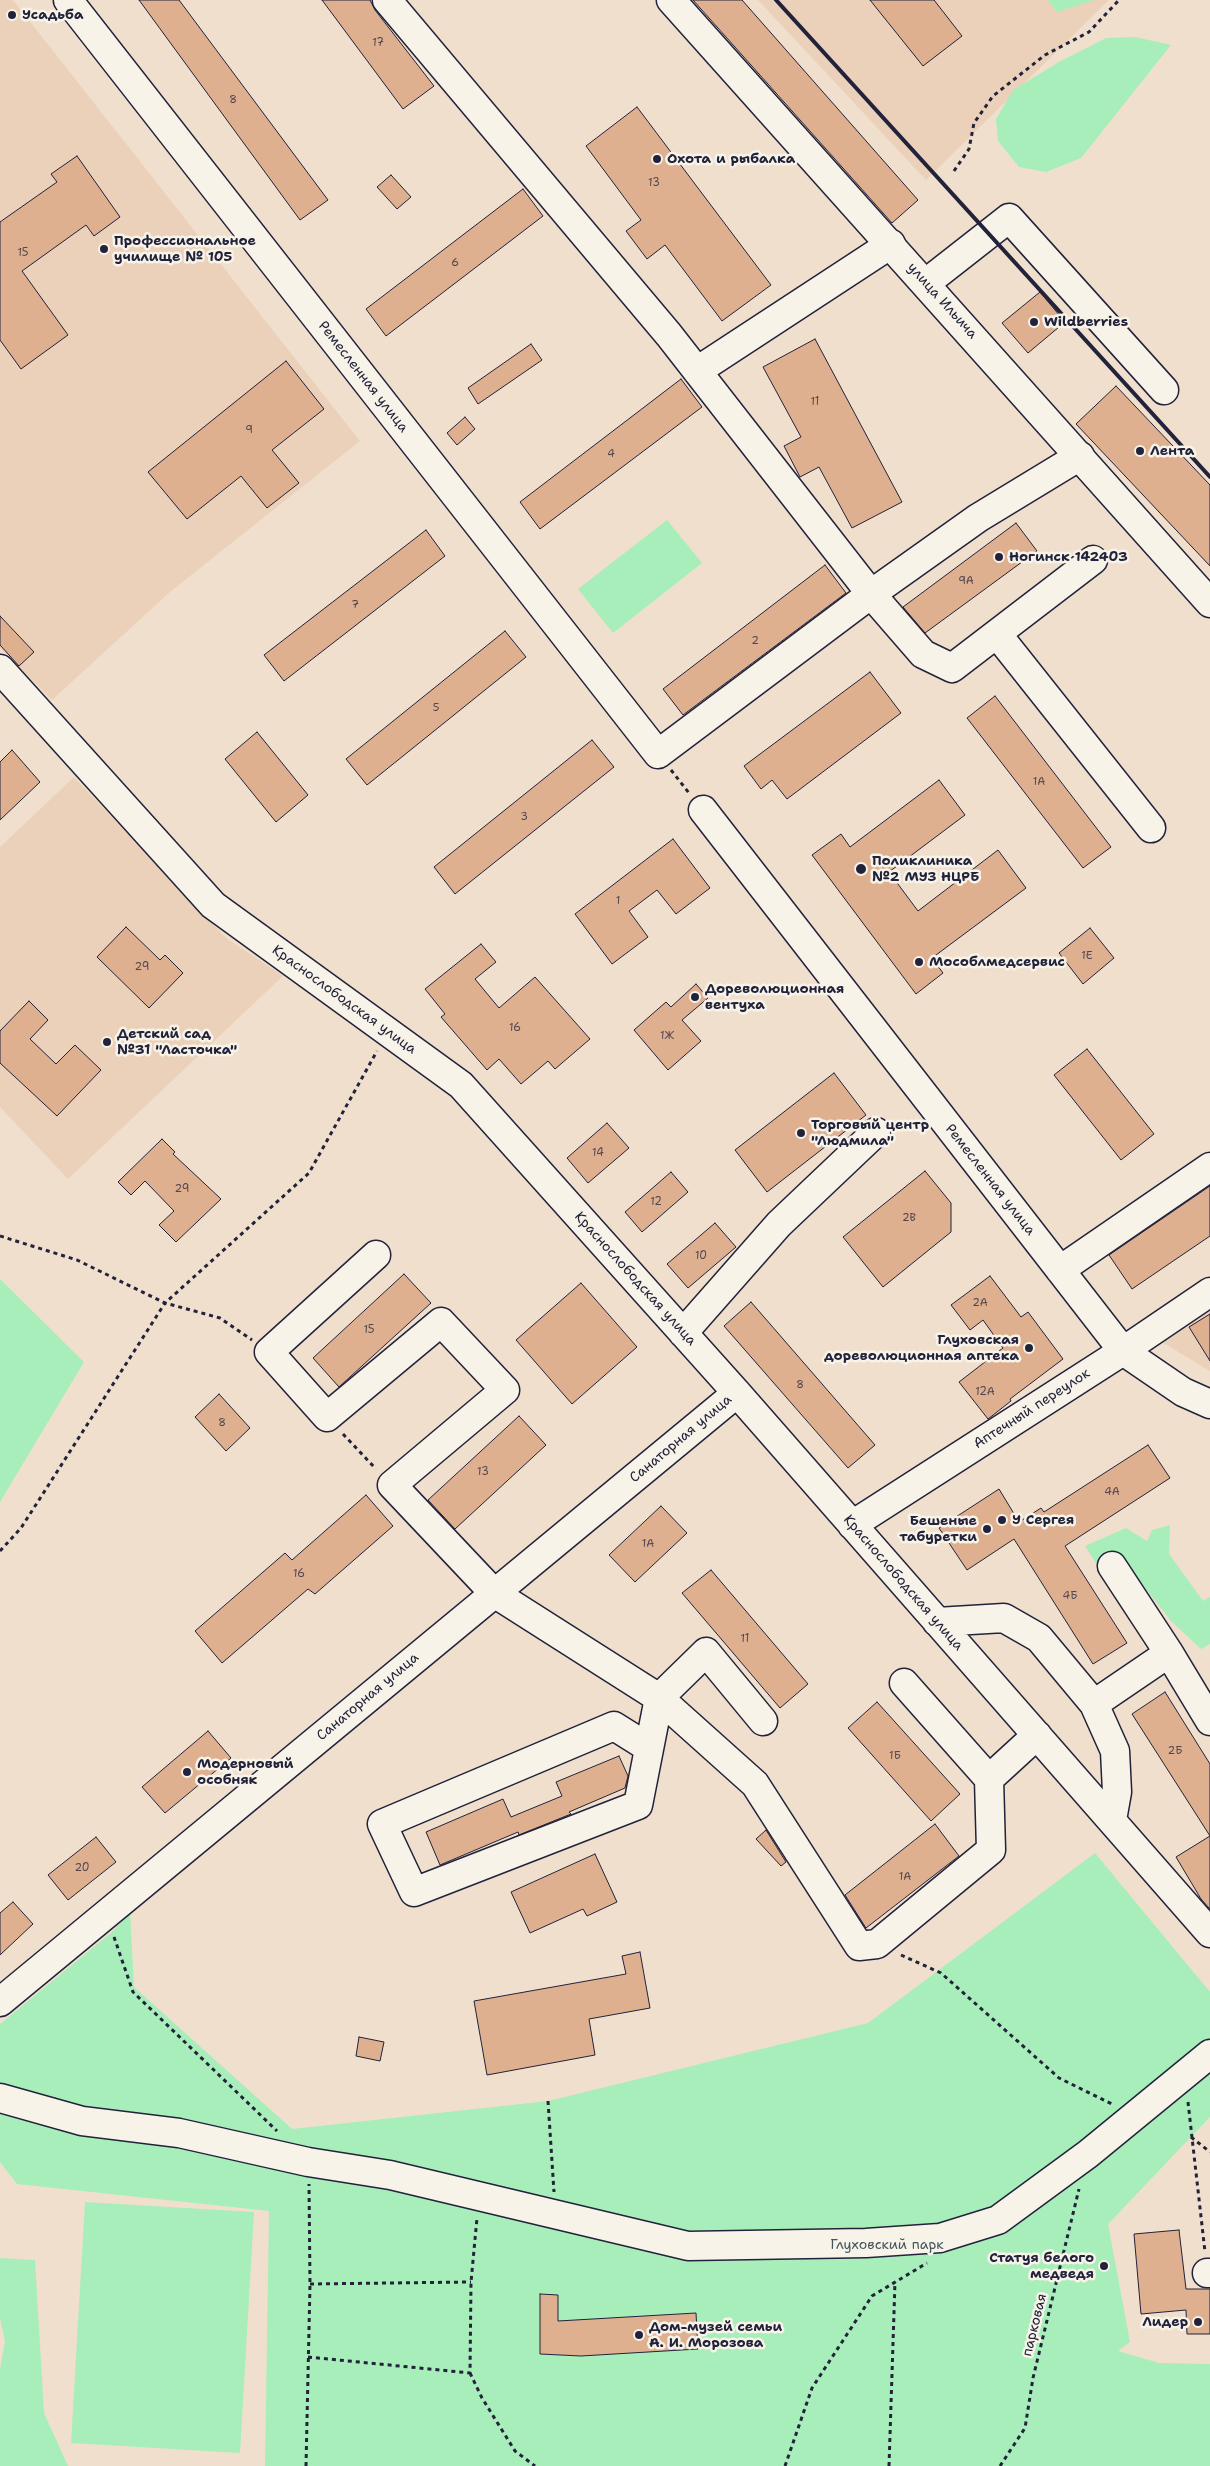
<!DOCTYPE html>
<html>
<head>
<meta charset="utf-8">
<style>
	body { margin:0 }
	canvas { display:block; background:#f0dfcd }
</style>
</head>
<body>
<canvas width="1210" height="2466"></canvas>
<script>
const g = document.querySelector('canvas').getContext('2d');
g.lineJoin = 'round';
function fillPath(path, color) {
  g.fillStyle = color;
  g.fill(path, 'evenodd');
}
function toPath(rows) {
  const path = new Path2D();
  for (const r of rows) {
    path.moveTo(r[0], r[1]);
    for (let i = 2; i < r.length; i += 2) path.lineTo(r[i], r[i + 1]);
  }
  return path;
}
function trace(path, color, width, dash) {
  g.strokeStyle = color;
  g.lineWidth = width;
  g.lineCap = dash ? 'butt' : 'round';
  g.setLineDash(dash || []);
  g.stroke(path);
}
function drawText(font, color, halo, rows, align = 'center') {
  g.font = font + ' "Shantell Sans",sans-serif';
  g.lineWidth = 5;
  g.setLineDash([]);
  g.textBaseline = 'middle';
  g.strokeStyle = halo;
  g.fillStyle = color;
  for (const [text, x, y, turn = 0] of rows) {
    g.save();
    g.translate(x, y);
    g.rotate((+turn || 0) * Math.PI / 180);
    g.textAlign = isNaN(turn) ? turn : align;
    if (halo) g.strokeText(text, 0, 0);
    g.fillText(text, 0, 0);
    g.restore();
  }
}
const built = toPath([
	[0,0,13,0,360,441,170,592,52,700,0,648],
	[758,0,1109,0,926,180],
	[74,777,226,938,283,976,68,1179,0,1107,0,847],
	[1210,1309,1210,1371,1160,1341]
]);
const green = toPath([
	[1048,0,1094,0,1057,12],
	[1135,37,1171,45,1081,158,1046,172,1019,167,998,141,996,119,1013,90,1059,62,1106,38],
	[667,520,702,563,613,633,578,589],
	[0,1279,84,1362,0,1502],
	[1170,1525,1169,1554,1203,1601,1210,1597,1210,1644,1201,1649,1171,1621,1135,1575,1111,1587,1085,1546,1126,1528,1147,1541,1152,1530],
	[1095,1853,1210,1992,1210,2117,1108,2224,1130,2342,1118,2351,1159,2363,1210,2364,1210,2466,265,2466,269,2211,17,2184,0,2162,0,2024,112,1932,130,1912,134,1987,292,2129,548,2101,868,2023],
	[85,2202,254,2212,240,2453,71,2443],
	[0,2258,35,2260,44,2413,68,2466,0,2466,0,2369,5,2341,0,2318]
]);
const building = toPath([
	[139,0,179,0,328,200,300,220,139,0],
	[322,0,370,0,375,10,434,86,403,109,322,0],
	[693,0,742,0,918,200,892,223,693,0],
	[870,0,934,0,962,36,923,66,870,0],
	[637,107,771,285,722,321,665,245,647,259,626,231,641,220,586,146,637,107],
	[77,156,120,217,94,236,86,225,22,271,68,335,21,369,0,340,0,222,57,182,51,174,77,156],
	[391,175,411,197,397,209,377,187,391,175],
	[523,189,543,216,386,336,366,309,523,189],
	[1040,292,1065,322,1028,353,1002,323,1040,292],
	[815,339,902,502,852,528,819,467,800,477,784,446,801,437,763,367,815,339],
	[531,344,542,360,478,404,468,388,531,344],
	[286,361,324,409,272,450,299,483,267,508,241,476,187,519,148,472,286,361],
	[681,379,702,407,540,529,520,502,681,379],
	[1116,386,1210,485,1210,566,1076,424,1116,386],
	[465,417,475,429,457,445,447,433,465,417],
	[1016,523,1037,551,925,633,903,607,1016,523],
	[426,530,445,556,284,681,264,655,426,530],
	[825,565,846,593,683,715,663,689,825,565],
	[0,616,34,652,19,666,0,645,0,616],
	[505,631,526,657,367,785,346,759,505,631],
	[870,672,901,713,787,799,772,780,761,789,744,766,870,672],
	[995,696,1111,847,1083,868,967,718,995,696],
	[257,732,308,795,276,822,225,759,257,732],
	[592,740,614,767,455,894,434,867,592,740],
	[12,750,40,782,0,820,0,762,12,750],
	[939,780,965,815,889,872,918,911,998,850,1026,888,932,958,943,973,916,994,812,855,841,834,850,847,939,780],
	[673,839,710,888,676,914,657,890,629,911,648,937,612,964,575,914,673,839],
	[126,927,160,960,165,955,183,973,149,1008,97,957,126,927],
	[1090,928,1114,958,1083,984,1059,953,1090,928],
	[481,944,496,962,475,979,499,1008,535,977,590,1039,555,1069,548,1061,521,1084,499,1059,487,1070,441,1017,445,1014,425,989,481,944],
	[696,984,708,998,682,1020,701,1041,668,1070,634,1030,666,1002,671,1007,696,984],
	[29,1001,48,1020,30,1039,56,1064,75,1045,101,1070,57,1116,0,1063,0,1031,29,1001],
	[1087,1049,1154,1134,1121,1160,1054,1075,1087,1049],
	[834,1073,866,1115,767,1192,735,1150,834,1073],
	[607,1123,629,1148,588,1183,567,1158,607,1123],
	[162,1139,175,1152,173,1154,221,1199,176,1242,159,1225,174,1211,145,1181,131,1195,118,1182,162,1139],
	[925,1171,951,1203,951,1232,883,1287,843,1237,925,1171],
	[671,1172,688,1192,642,1232,625,1212,671,1172],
	[1210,1186,1210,1236,1132,1289,1109,1255,1210,1186],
	[715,1223,736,1247,688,1288,667,1264,715,1223],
	[404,1274,431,1303,339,1387,313,1358,404,1274],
	[990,1276,1021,1317,1028,1312,1063,1359,1010,1399,1011,1401,988,1419,959,1382,1003,1348,983,1320,970,1330,951,1305,990,1276],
	[581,1283,637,1347,572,1404,516,1340,581,1283],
	[751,1302,875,1445,848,1468,724,1326,751,1302],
	[1210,1314,1210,1361,1189,1327,1210,1314],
	[219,1394,250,1428,226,1451,195,1417,219,1394],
	[519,1416,546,1445,455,1529,428,1500,519,1416],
	[1148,1445,1170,1478,1065,1546,1127,1643,1093,1664,1014,1539,967,1570,939,1528,999,1489,1019,1522,1041,1508,1044,1512,1148,1445],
	[366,1495,393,1526,315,1594,308,1589,222,1663,195,1631,285,1553,292,1560,366,1495],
	[661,1506,687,1533,635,1582,609,1555,661,1506],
	[711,1570,808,1684,780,1708,682,1593,711,1570],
	[1165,1692,1210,1764,1210,1909,1201,1899,1176,1857,1210,1836,1132,1714,1165,1692],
	[877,1702,960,1794,931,1821,848,1728,877,1702],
	[208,1731,231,1758,165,1813,142,1787,208,1731],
	[619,1756,628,1776,625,1788,569,1812,571,1814,519,1835,518,1832,440,1865,426,1832,503,1799,511,1817,562,1796,556,1782,619,1756],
	[935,1824,959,1856,866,1928,845,1895,935,1824],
	[766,1830,786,1862,781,1866,756,1839,766,1830],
	[96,1837,116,1862,68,1900,48,1875,96,1837],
	[595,1854,617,1902,587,1916,583,1909,530,1933,511,1892,595,1854],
	[13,1902,33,1924,0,1955,0,1913,13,1902],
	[640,1952,650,2008,589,2019,595,2055,487,2075,474,2001,626,1974,622,1956,640,1952],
	[359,2037,384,2042,380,2061,356,2056,359,2037],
	[1179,2230,1186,2289,1210,2289,1210,2334,1187,2334,1186,2310,1141,2314,1134,2234,1179,2230],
	[540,2294,558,2295,558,2321,696,2313,698,2349,581,2356,540,2354,540,2294]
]);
const path = toPath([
	[954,171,969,149,974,123,993,96,1045,55,1089,32,1119,0],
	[671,770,689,793],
	[0,1236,77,1260,165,1303,309,1173,377,1051],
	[343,1434,376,1469],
	[0,1551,21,1528,165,1303,220,1318,252,1340],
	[114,1937,133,1992,277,2131],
	[901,1955,941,1973,1059,2078,1114,2105],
	[548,2101,554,2192],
	[1188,2102,1205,2252],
	[1191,2137,1210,2152],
	[310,2284,471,2282],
	[308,2357,470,2373,471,2282,477,2218],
	[470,2373,482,2398,515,2451,535,2466],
	[306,2466,310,2284,309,2184],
	[785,2466,812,2388,872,2296,927,2263],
	[889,2466,895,2282],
	[1000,2466,1025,2428,1033,2378,1079,2189]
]);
const minor = toPath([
	[68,0,658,754,871,594,978,518,1080,456],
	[387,0,669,335,871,594,923,654,952,668,1093,560],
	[926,283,1009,218,1164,390],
	[697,371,891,244],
	[997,634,1151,828],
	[0,669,213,905,461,1085,737,1393,1210,1933],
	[703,810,1123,1351,1183,1392,1210,1404],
	[376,1255,269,1352,327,1417,441,1322,505,1390,392,1485,494,1593,659,1698,638,1805,414,1892,382,1824,614,1726,649,1748],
	[1060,1270,1210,1167],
	[683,1333,779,1224,876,1132],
	[852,1525,1123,1351,1210,1292],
	[1112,1566,1169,1653],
	[937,1622,1004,1618,1039,1638,1094,1704,1169,1653,1210,1721],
	[904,1683,989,1779],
	[1094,1704,1115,1751,1117,1792,1112,1820],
	[763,1721,706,1652,659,1698,755,1784,859,1946,877,1944,991,1850,989,1779,1037,1735],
	[0,2002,737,1393],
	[0,2098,82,2121,179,2133,308,2162,390,2175,688,2246,866,2243,940,2238,998,2220,1088,2154,1210,2054],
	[1207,2273,1210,2273]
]);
const major = toPath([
	[671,0,1210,603]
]);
const rail = toPath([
	[776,0,1210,477]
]);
const markers = [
	[12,15,5,"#22223b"],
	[657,159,5,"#22223b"],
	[104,249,5,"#22223b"],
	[1034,322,5,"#22223b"],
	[1140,451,5,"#22223b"],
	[999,557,5,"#22223b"],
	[861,869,6,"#22223b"],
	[919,962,5,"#22223b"],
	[695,997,5,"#22223b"],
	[107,1042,5,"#22223b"],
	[801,1133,5,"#22223b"],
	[1029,1348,5,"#22223b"],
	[1002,1520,5,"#22223b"],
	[987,1529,5,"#22223b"],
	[187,1772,5,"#22223b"],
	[1104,2266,5,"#22223b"],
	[1198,2322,5,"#22223b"],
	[639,2335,5,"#22223b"]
];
const numberNames = [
	["17",378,43],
	["8",233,100],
	["13",654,183],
	["15",23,253],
	["6",455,263],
	["11",815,402],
	["9",249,430],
	["4",611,454],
	["9А",966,581],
	["7",355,605],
	["2",755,641],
	["5",436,708],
	["1А",1039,782],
	["3",524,817],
	["1",618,901],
	["1Е",1087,956],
	["29",142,967],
	["16",515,1028],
	["1Ж",667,1036],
	["14",598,1153],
	["29",182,1189],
	["12",656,1202],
	["2В",909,1218],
	["10",701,1256],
	["2А",980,1303],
	["15",369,1330],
	["8",800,1385],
	["12А",985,1392],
	["8",222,1423],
	["13",483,1472],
	["4А",1112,1492],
	["1А",648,1544],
	["16",299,1574],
	["4Б",1070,1596],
	["11",745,1639],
	["2Б",1175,1751],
	["1Б",895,1756],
	["20",82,1868],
	["1А",905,1877]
];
const poiNames = [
	["Усадьба",22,15],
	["Охота и рыбалка",667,159],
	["Профессиональное",114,241],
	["училище № 105",114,257],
	["Wildberries",1044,322],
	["Лента",1150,451],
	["Ногинск 142403",1009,557],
	["Поликлиника",872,861],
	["№2 МУЗ НЦРБ",872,877],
	["Мособлмедсервис",929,962],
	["Дореволюционная",705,989],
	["вентуха",705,1005],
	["Детский сад",117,1034],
	["№31 \"Ласточка\"",117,1050],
	["Торговый центр",811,1125],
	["\"Людмила\"",811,1141],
	["Глуховская",1019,1340,"right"],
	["дореволюционная аптека",1019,1356,"right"],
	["У Сергея",1012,1520],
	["Бешеные",977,1521,"right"],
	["табуретки",977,1537,"right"],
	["Модерновый",197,1764],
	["особняк",197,1780],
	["Статуя белого",1094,2258,"right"],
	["медведя",1094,2274,"right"],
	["Лидер",1188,2322,"right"],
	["Дом-музей семьи",649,2327],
	["А. И. Морозова",649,2343]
];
const streetNames = [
	["улица Ильича",942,301,48],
	["Ремесленная улица",363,377,52],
	["Краснослободская улица",344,1000,36],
	["Ремесленная улица",990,1180,52],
	["Краснослободская улица",635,1279,48],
	["Аптечный переулок",1032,1409,-33],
	["Санаторная улица",681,1439,-40],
	["Краснослободская улица",903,1583,49],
	["Санаторная улица",368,1697,-40],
	["парковая",1035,2325,-76]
];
const parkNames = [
	["Глуховский парк",887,2245]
];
fillPath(built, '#ebd1ba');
fillPath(green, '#a8eeba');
fillPath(building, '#deb08f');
trace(building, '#22223b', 1);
trace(minor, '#22223b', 31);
trace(major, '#22223b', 31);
trace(path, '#22223b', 3, [4, 4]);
trace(minor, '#f7f3e8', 28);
trace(major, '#f7f3e8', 28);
trace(rail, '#22223b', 4);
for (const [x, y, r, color] of markers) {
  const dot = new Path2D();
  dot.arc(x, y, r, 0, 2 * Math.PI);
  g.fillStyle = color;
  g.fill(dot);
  trace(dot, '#f7f3e8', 2);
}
drawText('11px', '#514650', null, numberNames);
drawText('bold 14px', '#22223b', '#f7f3e8', poiNames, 'left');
drawText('14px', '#22223b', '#f7f3e8', streetNames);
drawText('14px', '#44555b', '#f7f3e8', parkNames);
</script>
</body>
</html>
